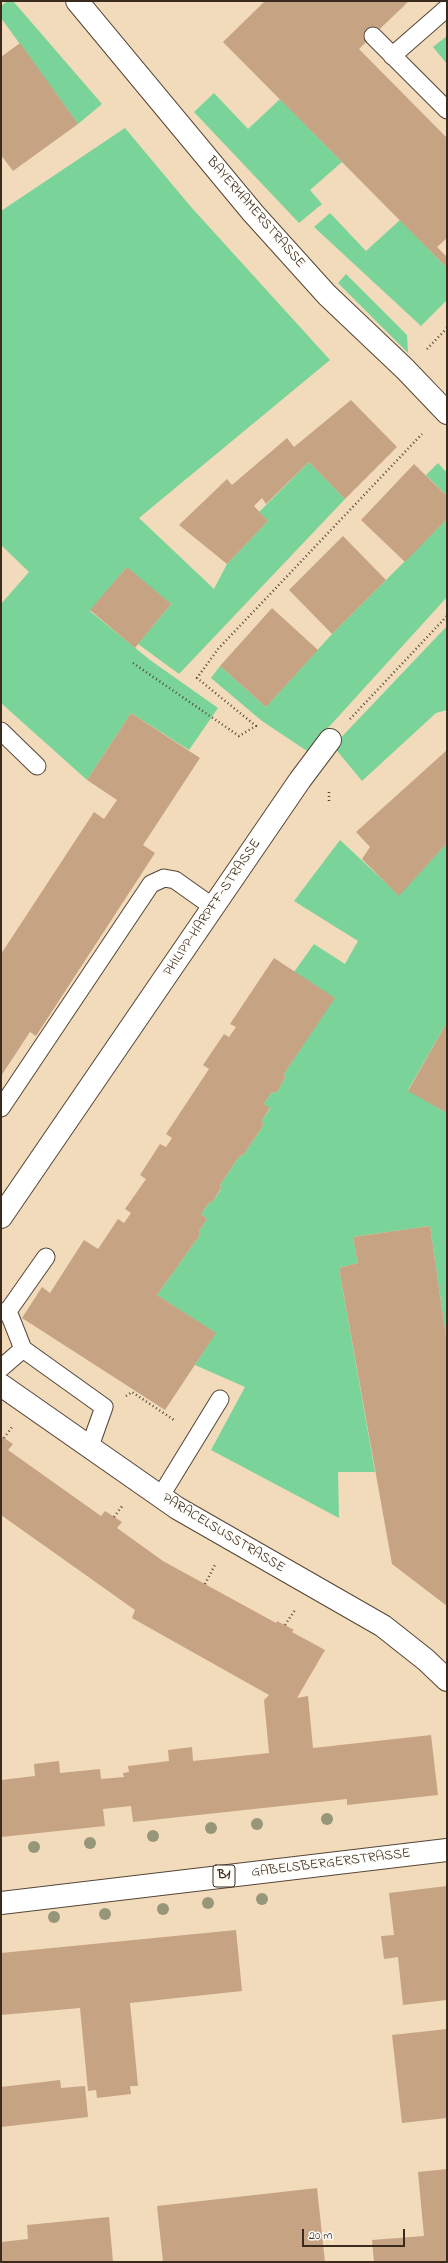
<!DOCTYPE html>
<html>
<head>
<meta charset="utf-8">
<style>
	body { margin:0 }
	#map { position:relative; width:448px; height:2263px; overflow:hidden; background:#f1dbbb; font-family:"Indie Flower",sans-serif }
	canvas { display:block }
	.frame { position:absolute; inset:0; border:2px solid #3b2a1e; pointer-events:none }
	.scale { position:absolute; left:302px; top:2229px; width:103px; height:18px; box-sizing:border-box; border:2px solid #3b2a1e; border-top:0; padding-left:5px; font-size:12px; line-height:14px; white-space:nowrap; color:#3b2a1e; -webkit-text-stroke:3px #fdfcf7; paint-order:stroke }
</style>
</head>
<body>
<div id="map">
<canvas width="448" height="2263"></canvas>
<div class="frame"></div>
<div class="scale">20 m</div>
</div>
<script>
const g = document.querySelector('canvas').getContext('2d');
g.lineJoin = 'round';
function fillPath(path, color) {
  g.fillStyle = color;
  g.fill(path, 'evenodd');
}
function toPath(rows) {
  const path = new Path2D();
  for (const r of rows) {
    path.moveTo(r[0], r[1]);
    for (let i = 2; i < r.length; i += 2) path.lineTo(r[i], r[i + 1]);
  }
  return path;
}
function trace(path, color, width, dash) {
  g.strokeStyle = color;
  g.lineWidth = width;
  g.lineCap = dash ? 'butt' : 'round';
  g.setLineDash(dash || []);
  g.stroke(path);
}
function drawText(font, color, halo, rows, align = 'center') {
  g.font = font + ' "Indie Flower",sans-serif';
  g.lineWidth = 3;
  g.setLineDash([]);
  g.textBaseline = 'middle';
  g.strokeStyle = halo;
  g.fillStyle = color;
  for (const [text, x, y, turn = 0] of rows) {
    g.save();
    g.translate(x, y);
    g.rotate((+turn || 0) * Math.PI / 180);
    g.textAlign = isNaN(turn) ? turn : align;
    if (halo) g.strokeText(text, 0, 0);
    g.fillText(text, 0, 0);
    g.restore();
  }
}
const green = toPath([
	[8,1,13,1,102,104,78,124,1,18,1,6],
	[447,36,447,64,433,47],
	[214,93,248,129,280,99,342,162,310,190,322,204,299,223,194,112],
	[125,128,191,207,330,360,139,518,214,589,227,564,268,521,259,512,309,462,345,499,179,674,138,644,171,604,126,568,90,611,150,660,218,708,189,750,131,713,87,780,1,703,1,604,29,572,1,545,1,211],
	[330,213,366,251,400,220,447,268,447,300,421,326,314,227],
	[346,274,407,335,408,353,338,283],
	[438,463,447,473,447,496,426,475],
	[447,519,447,597,307,751,262,721,211,678,220,666,266,707,332,634],
	[447,626,447,710,436,713,362,781,333,746],
	[340,840,399,895,447,843,447,1022,408,1090,447,1113,447,1344,430,1226,353,1237,358,1263,339,1268,375,1472,338,1472,339,1518,211,1450,245,1387,195,1365,215,1333,157,1295,200,1235,199,1231,207,1219,201,1214,208,1204,213,1201,221,1189,220,1185,238,1158,244,1154,263,1126,262,1120,270,1109,264,1104,271,1093,277,1092,285,1078,284,1074,334,998,294,972,314,944,345,964,358,941,294,901]
]);
const building = toPath([
	[265,1,409,1,359,49,447,138,447,238,437,247,447,257,447,268,223,42],
	[20,43,78,124,13,171,1,155,1,57],
	[351,400,397,447,345,499,309,462,266,504,262,498,254,506,268,521,227,564,179,525,227,479,232,485,287,438,294,447],
	[414,464,447,496,447,519,405,562,361,520],
	[343,536,386,580,332,634,289,590],
	[127,567,171,604,135,648,90,610],
	[272,608,318,650,266,707,220,666],
	[131,713,200,758,143,845,155,853,36,1036,30,1032,1,1076,1,954,94,812,104,819,117,800,87,780],
	[447,750,447,843,399,896,362,859,370,847,356,832],
	[274,958,335,998,284,1074,285,1078,277,1092,271,1093,264,1104,270,1108,262,1120,263,1126,244,1154,238,1158,220,1185,221,1188,213,1201,208,1204,201,1214,207,1219,199,1231,200,1235,157,1295,216,1333,165,1410,22,1318,42,1287,50,1293,84,1240,98,1249,118,1219,124,1223,131,1213,125,1209,146,1179,140,1175,160,1144,166,1147,172,1138,166,1134,209,1069,203,1065,224,1034,229,1037,236,1027,230,1024],
	[447,1022,447,1113,408,1091],
	[430,1226,447,1344,447,1606,392,1564,339,1268,358,1263,353,1237],
	[1,1436,13,1444,8,1450,101,1516,105,1511,122,1522,117,1528,163,1561,276,1623,277,1621,294,1630,292,1632,325,1650,297,1698,308,1696,313,1748,431,1735,438,1795,347,1805,347,1799,133,1822,131,1806,103,1809,105,1826,1,1837,1,1780,35,1776,34,1764,59,1761,60,1773,100,1769,101,1779,124,1777,123,1773,129,1772,128,1766,169,1761,168,1750,192,1747,193,1761,269,1753,264,1700,269,1695,132,1618,135,1610,1,1515],
	[447,1886,447,2000,403,2005,398,1957,384,1959,381,1936,394,1935,389,1893],
	[236,1930,242,1991,130,2003,138,2086,130,2086,131,2094,97,2098,96,2090,88,2091,80,2008,1,2015,1,1953],
	[447,2029,447,2118,402,2123,392,2035],
	[60,2080,61,2088,85,2086,88,2117,1,2127,1,2087],
	[447,2169,447,2262,374,2262,372,2240,424,2236,418,2172],
	[317,2188,325,2262,163,2262,157,2206],
	[109,2217,113,2262,1,2262,1,2242,28,2239,27,2225]
]);
const path = toPath([
	[427,349,447,328],
	[133,663,239,736,256,726,197,678,218,649,422,434],
	[350,719,447,616],
	[329,801,329,790],
	[126,1396,132,1392,174,1420,173,1422],
	[4,1438,12,1427],
	[114,1517,123,1505],
	[205,1584,216,1563],
	[285,1625,295,1610]
]);
const lane = toPath([
	[373,36,447,110],
	[392,56,447,8],
	[1,731,37,766],
	[1,1108,151,884,164,878,175,880,213,907],
	[8,1311,23,1349],
	[1,1312,8,1311,46,1257],
	[1,1368,23,1349,104,1407,89,1449],
	[160,1497,220,1399]
]);
const street = toPath([
	[77,1,253,213,327,295,405,369,447,413],
	[1,1217,300,780,330,740],
	[1,1385,177,1508,383,1626,426,1660,447,1680]
]);
const primary = toPath([
	[1,1903,447,1850]
]);
const trees = [
	[327,1819],
	[257,1824],
	[211,1828],
	[153,1836],
	[90,1843],
	[34,1847],
	[262,1899],
	[208,1903],
	[163,1909],
	[105,1914],
	[54,1917]
];
const shields = [
	[224,1876,22]
];
const shieldNames = [
	["B1",224,1876]
];
const streetNames = [
	["BAYERHAMERSTRASSE",255,213,49],
	["PHILIPP-HARPFF-STRASSE",213,908,-56],
	["PARACELSUSSTRASSE",223,1534,31],
	["GABELSBERGERSTRASSE",331,1864,-7]
];
fillPath(green, '#7ad399');
fillPath(building, '#c6a483');
trace(lane, '#564536', 19);
trace(street, '#564536', 24);
trace(primary, '#564536', 24);
trace(path, '#564536', 2.5, [1, 3]);
trace(lane, '#fff', 17);
trace(street, '#fff', 22);
trace(primary, '#fff', 22);
g.fillStyle = '#979679';
for (const [x, y] of trees) {
  g.beginPath();
  g.arc(x, y, 6, 0, 2 * Math.PI);
  g.fill();
}
for (const [x, y, w] of shields) {
  const box = new Path2D();
  box.roundRect(x - w / 2, y - 11, w, 22, 3);
  g.fillStyle = '#fdfcf7';
  g.fill(box);
  trace(box, '#3b2a1e', 1);
}
drawText('bold 13px', '#3b2a1e', null, shieldNames);
drawText('14px', '#3b2a1e', '#fdfcf7', streetNames);
</script>
</body>
</html>
